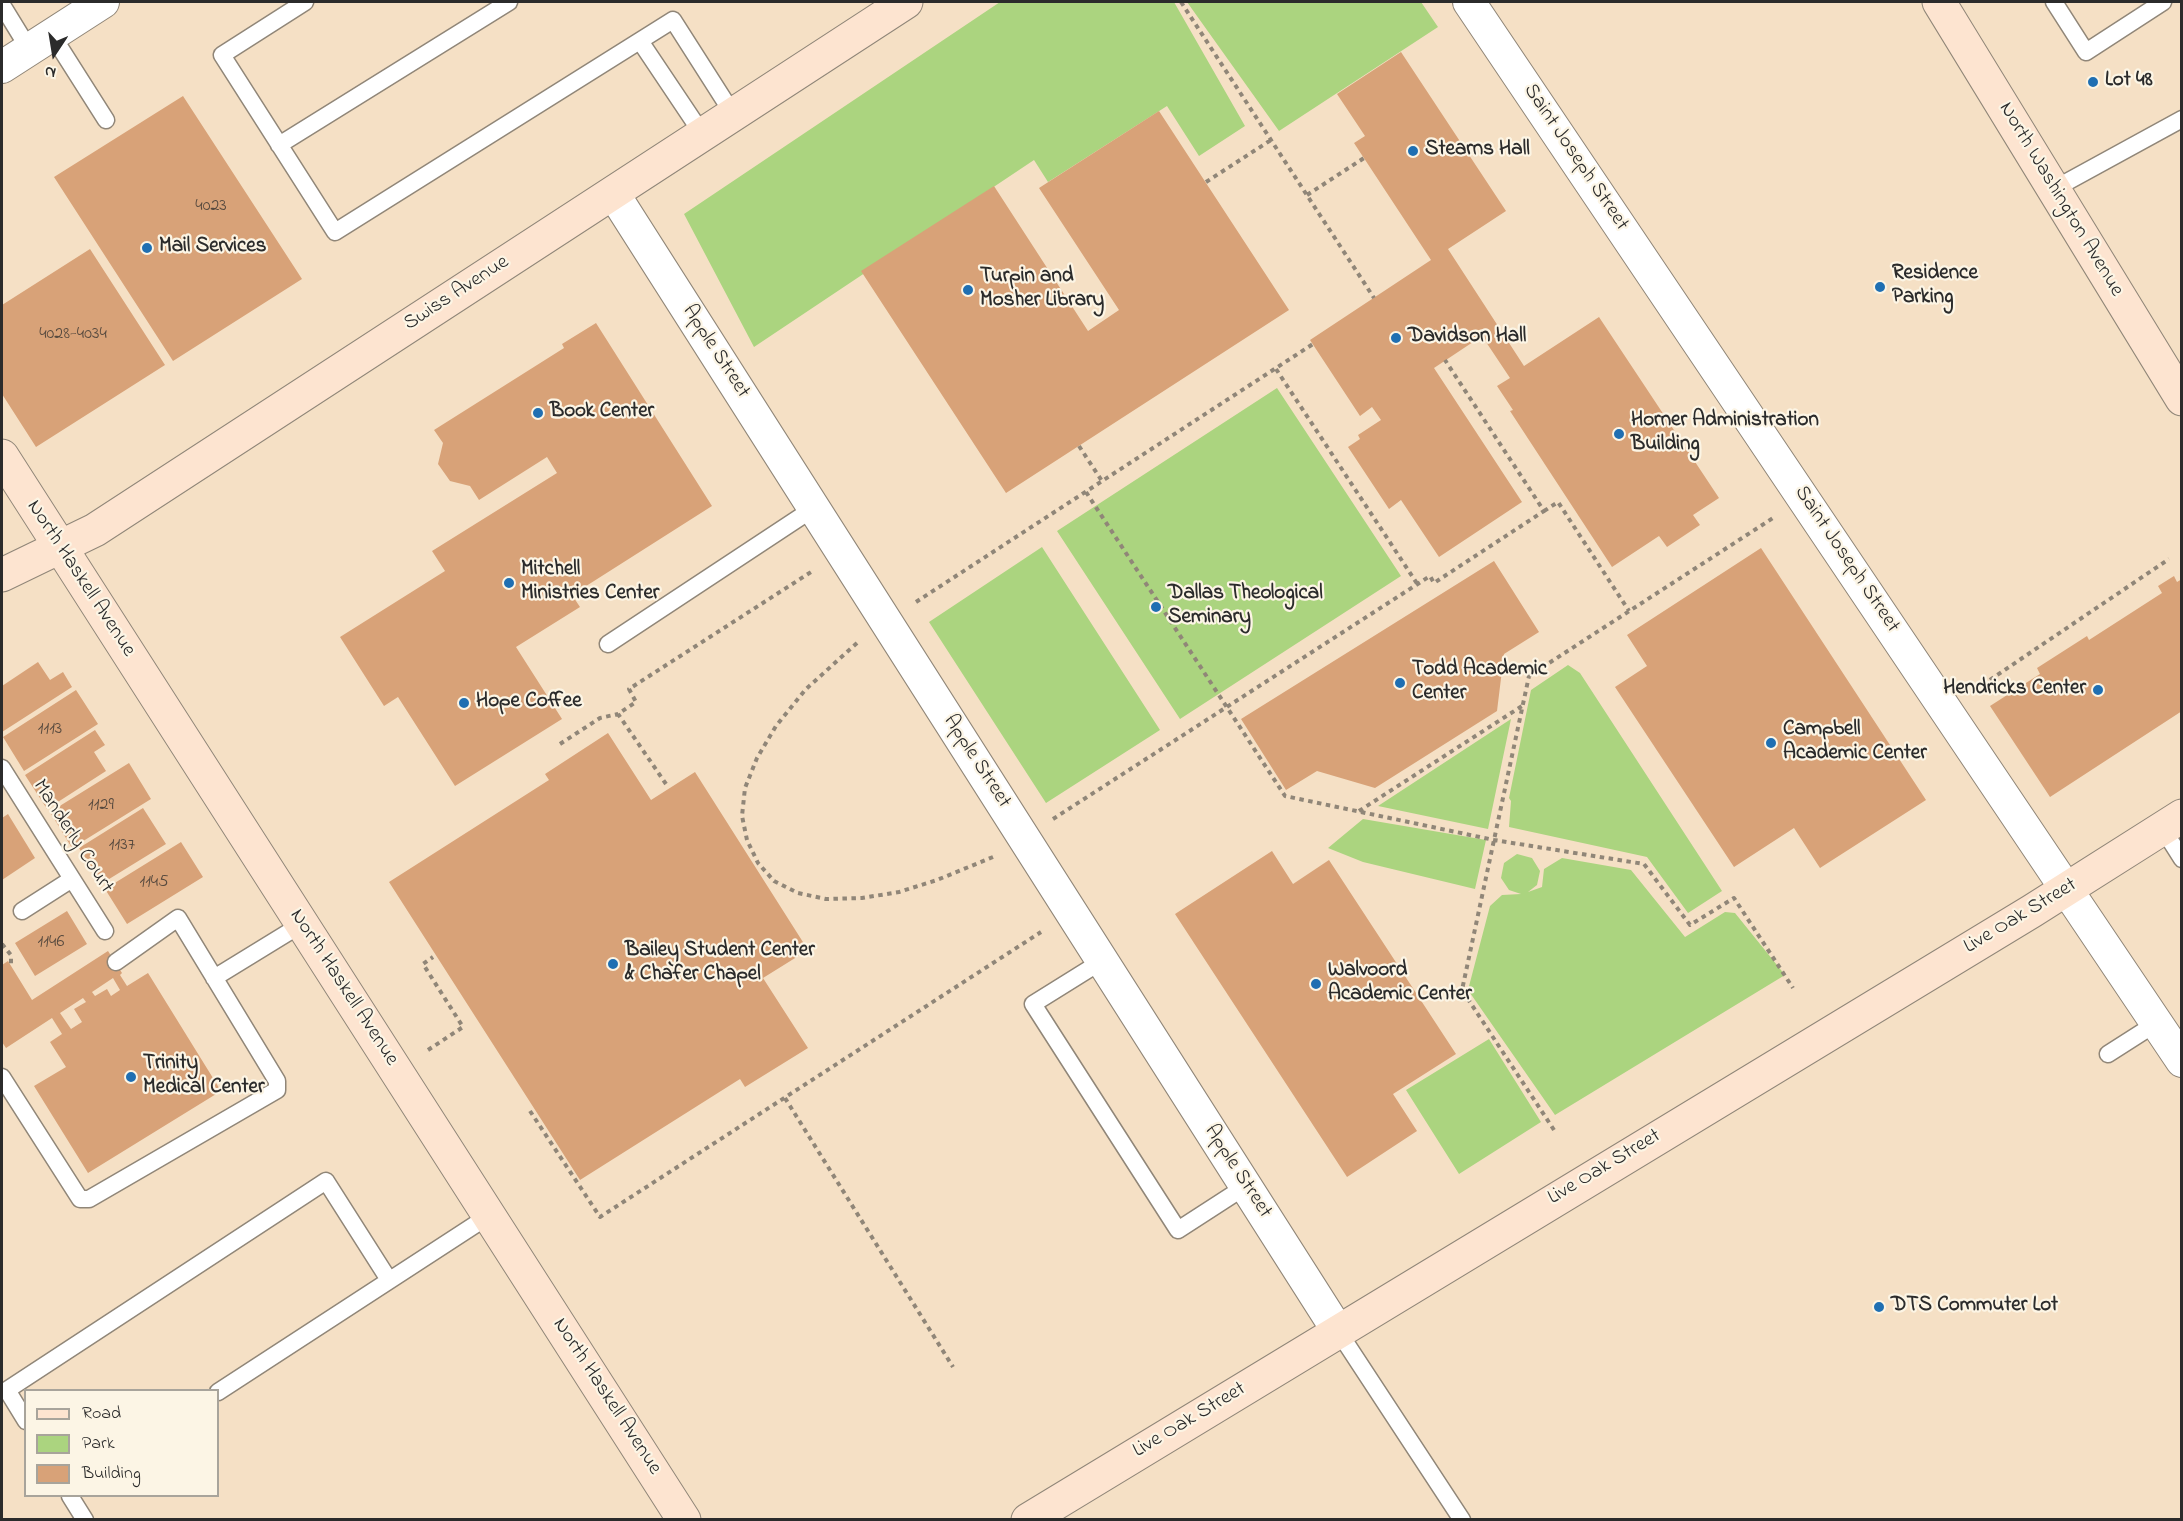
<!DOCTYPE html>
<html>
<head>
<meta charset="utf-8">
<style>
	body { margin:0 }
	#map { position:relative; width:2183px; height:1521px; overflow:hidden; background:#f5e0c5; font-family:"Indie Flower",sans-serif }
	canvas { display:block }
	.frame { position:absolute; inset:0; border:3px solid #2b2b2b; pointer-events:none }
	.legend { position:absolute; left:24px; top:1389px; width:195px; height:108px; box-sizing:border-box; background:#fcf5e5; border:2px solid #a8a49b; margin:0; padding:8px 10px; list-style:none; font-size:18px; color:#2b2b2b }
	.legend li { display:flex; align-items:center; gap:12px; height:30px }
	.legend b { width:30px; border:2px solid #a8a49b }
	.north { position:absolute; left:24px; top:24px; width:60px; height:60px; -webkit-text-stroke:4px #fcf5e5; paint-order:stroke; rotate:192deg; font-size:16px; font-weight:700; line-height:24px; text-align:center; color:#2b2b2b }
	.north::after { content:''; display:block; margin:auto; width:21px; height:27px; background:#2b2b2b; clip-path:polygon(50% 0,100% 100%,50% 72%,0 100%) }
</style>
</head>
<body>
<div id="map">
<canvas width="2183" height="1521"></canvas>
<div class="frame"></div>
<ul class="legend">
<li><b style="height:8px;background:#fde4d0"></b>Road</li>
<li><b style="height:16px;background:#abd47f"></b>Park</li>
<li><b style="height:16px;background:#d8a278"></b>Building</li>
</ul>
<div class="north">N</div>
</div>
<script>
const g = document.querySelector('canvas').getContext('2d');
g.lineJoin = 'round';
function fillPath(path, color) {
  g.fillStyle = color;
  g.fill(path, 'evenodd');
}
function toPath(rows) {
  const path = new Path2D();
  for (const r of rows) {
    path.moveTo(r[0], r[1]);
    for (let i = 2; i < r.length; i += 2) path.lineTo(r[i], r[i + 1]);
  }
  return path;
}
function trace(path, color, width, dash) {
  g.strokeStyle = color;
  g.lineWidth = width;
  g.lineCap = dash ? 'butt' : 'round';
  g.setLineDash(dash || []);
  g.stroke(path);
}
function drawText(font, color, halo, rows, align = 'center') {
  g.font = font + ' "Indie Flower",sans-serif';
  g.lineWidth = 4.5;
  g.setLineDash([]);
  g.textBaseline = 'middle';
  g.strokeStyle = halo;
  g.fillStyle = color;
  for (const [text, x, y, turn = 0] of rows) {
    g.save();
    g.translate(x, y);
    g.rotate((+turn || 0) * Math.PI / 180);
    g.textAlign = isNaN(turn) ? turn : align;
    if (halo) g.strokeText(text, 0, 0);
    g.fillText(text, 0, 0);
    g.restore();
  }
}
const green = toPath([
	[1000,2,1174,2,1245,126,1199,156,1167,106,1048,182,1034,160,754,347,684,214],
	[1187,2,1421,2,1438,27,1279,131],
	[1277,388,1401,576,1180,719,1057,531],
	[1042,547,1160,730,1046,803,929,622],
	[1568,665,1580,673,1722,891,1688,913,1647,857,1509,827,1511,801,1509,798,1531,690],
	[1511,719,1488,829,1378,806],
	[1363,819,1486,840,1475,889,1363,862,1328,848],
	[1517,854,1532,858,1540,871,1537,885,1528,892,1542,887,1544,869,1562,858,1631,870,1685,937,1725,912,1735,913,1785,975,1555,1115,1468,990,1490,906,1502,895,1521,894,1509,890,1501,878,1504,863],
	[1489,1039,1541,1122,1459,1174,1406,1090]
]);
const building = toPath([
	[1401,52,1506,211,1448,249,1524,366,1599,317,1719,498,1693,515,1700,525,1667,547,1659,536,1612,567,1510,411,1513,410,1497,386,1510,378,1482,336,1434,368,1522,502,1439,557,1401,500,1389,509,1348,447,1360,439,1358,435,1381,420,1372,407,1360,416,1310,340,1431,260,1354,143,1365,136,1337,94],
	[183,96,302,279,173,361,54,177],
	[1159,111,1289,310,1006,493,861,271,994,186,1088,331,1119,310,1039,188],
	[90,249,165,365,36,447,2,394,2,305],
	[596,323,712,506,572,595,580,607,516,647,562,719,455,786,398,697,384,706,340,637,445,571,432,551,557,473,547,457,479,500,470,486,450,481,438,464,443,443,434,430,564,348,562,344],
	[1761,548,1926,800,1820,868,1794,828,1734,867,1615,687,1647,666,1627,635],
	[1494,561,1539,632,1504,654,1497,711,1375,788,1317,771,1286,790,1241,719],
	[2174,576,2177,582,2182,579,2182,711,2050,797,1990,706,2040,674,2037,668,2087,636,2089,640,2162,593,2158,586],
	[38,662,50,680,63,672,72,687,2,732,2,686],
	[76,690,98,724,24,771,3,737],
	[95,730,105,745,94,752,106,771,47,809,25,775],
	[608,733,651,800,695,772,808,950,763,978,808,1048,745,1087,740,1079,580,1180,389,882,549,780,545,774],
	[129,763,151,799,72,848,50,812],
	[143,808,166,844,101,884,79,848],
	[8,814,35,858,2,880,2,818],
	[181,842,203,877,127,924,105,889],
	[1272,851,1293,884,1329,860,1456,1054,1393,1094,1417,1131,1347,1177,1175,914],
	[67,911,87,944,35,976,15,943],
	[108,951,122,973,120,975,127,986,148,973,221,1091,88,1173,34,1086,66,1067,50,1042,62,1034,52,1018,6,1048,2,1042,2,965,8,961,32,1000],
	[113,978,120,990,111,996,107,989,95,996,92,992],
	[83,998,86,1002,74,1009,82,1022,71,1029,60,1013]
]);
const path = toPath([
	[1181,2,1374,298],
	[1206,182,1271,140],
	[1307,195,1364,158],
	[1276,369,1418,585],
	[1079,446,1102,481],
	[1086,492,1285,796,1494,840,1644,864,1690,925,1734,898,1793,988],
	[1544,511,1558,502,1629,611],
	[916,602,1313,344],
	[857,643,806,689,776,726,757,758,745,788,742,816,747,840,758,863,774,881,798,893,826,899,862,898,899,892,937,880,993,857],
	[1975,690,2169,559],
	[560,744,600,718,618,714],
	[666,784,618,714,636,702,629,689,811,572],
	[1359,811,1522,706],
	[1053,819,1430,576,1434,583,1544,511,1445,360],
	[2,944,11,955,11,965],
	[428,1050,463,1027,423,964,433,957],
	[785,1098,953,1367],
	[530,1111,600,1217,1041,932],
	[1554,1130,1462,990,1529,676,1773,518]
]);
const lane = toPath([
	[305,2,222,55,335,232,673,20,733,114],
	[2054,2,2086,52,2163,2],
	[2,5,29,49],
	[52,35,106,120],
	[640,41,703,135],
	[279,145,509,2],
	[2054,189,2182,119],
	[608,644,814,508],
	[2,768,105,931],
	[2163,829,2182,859],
	[22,911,72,879],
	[1102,961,1033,1004,1178,1230,1246,1186],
	[214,978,302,924],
	[2108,1054,2155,1024],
	[2,1077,80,1199,89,1199,277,1090,277,1081,178,918,116,962],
	[1338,1331,1462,1520],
	[218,1392,490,1215],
	[26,1421,7,1390,326,1181,389,1280],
	[70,1496,85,1520]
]);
const street = toPath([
	[1469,2,2182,1061],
	[2,67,103,2],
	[613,193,1338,1331]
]);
const secondary = toPath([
	[1939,2,2182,399],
	[2,456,684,1520],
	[2,575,95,530,906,2],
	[1028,1520,2032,911,2182,816]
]);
const markers = [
	[2093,82,6,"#1f6fb2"],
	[1413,151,6,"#1f6fb2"],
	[147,248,6,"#1f6fb2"],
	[1880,287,6,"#1f6fb2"],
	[968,290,6,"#1f6fb2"],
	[1396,338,6,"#1f6fb2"],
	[538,413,6,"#1f6fb2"],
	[1619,434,6,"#1f6fb2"],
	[509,583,6,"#1f6fb2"],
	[1156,607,6,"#1f6fb2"],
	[1400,683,6,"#1f6fb2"],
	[2098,690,6,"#1f6fb2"],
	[464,703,6,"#1f6fb2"],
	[1771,743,6,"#1f6fb2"],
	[613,964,6,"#1f6fb2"],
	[1316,984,6,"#1f6fb2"],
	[131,1077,6,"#1f6fb2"],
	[1879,1307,6,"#1f6fb2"]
];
const numberNames = [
	["4023",211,207],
	["4028-4034",73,335],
	["1113",50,730],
	["1129",101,806],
	["1137",122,846],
	["1145",154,883],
	["1146",51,943]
];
const poiNames = [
	["Lot 48",2105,82],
	["Stearns Hall",1425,151],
	["Mail Services",159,248],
	["Residence",1892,275],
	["Parking",1892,299],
	["Turpin and",980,278],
	["Mosher Library",980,302],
	["Davidson Hall",1408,338],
	["Book Center",550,413],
	["Horner Administration",1631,422],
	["Building",1631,446],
	["Mitchell",521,571],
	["Ministries Center",521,595],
	["Dallas Theological",1168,595],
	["Seminary",1168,619],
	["Todd Academic",1412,671],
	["Center",1412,695],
	["Hendricks Center",2086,690,"right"],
	["Hope Coffee",476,703],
	["Campbell",1783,731],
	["Academic Center",1783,755],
	["Bailey Student Center",625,952],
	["& Chafer Chapel",625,976],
	["Walvoord",1328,972],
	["Academic Center",1328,996],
	["Trinity",143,1065],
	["Medical Center",143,1089],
	["DTS Commuter Lot",1891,1307]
];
const streetNames = [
	["Saint Joseph Street",1575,158,56],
	["North Washington Avenue",2060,200,59],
	["Swiss Avenue",457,294,-33],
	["Apple Street",715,352,57],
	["Saint Joseph Street",1846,560,56],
	["North Haskell Avenue",80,579,57],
	["Apple Street",976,762,57],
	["Manderly Court",72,837,57],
	["Live Oak Street",2021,917,-31],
	["North Haskell Avenue",343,988,57],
	["Live Oak Street",1605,1168,-31],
	["Apple Street",1237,1172,57],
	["North Haskell Avenue",606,1397,57],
	["Live Oak Street",1190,1421,-31]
];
fillPath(green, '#abd47f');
fillPath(building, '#d8a278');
trace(lane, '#908678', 19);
trace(street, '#908678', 34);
trace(secondary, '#908678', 35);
trace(path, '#908678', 4, [4.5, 4.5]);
trace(lane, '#fff', 16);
trace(street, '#fff', 32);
trace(secondary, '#fde4d0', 33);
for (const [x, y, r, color] of markers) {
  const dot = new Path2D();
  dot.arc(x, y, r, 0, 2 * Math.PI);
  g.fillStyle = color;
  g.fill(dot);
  trace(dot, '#fcf5e5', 2);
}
drawText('18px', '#56493e', null, numberNames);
drawText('bold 21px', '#2b2b2b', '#fcf5e5', poiNames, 'left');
drawText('21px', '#2b2b2b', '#fcf5e5', streetNames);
</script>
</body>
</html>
